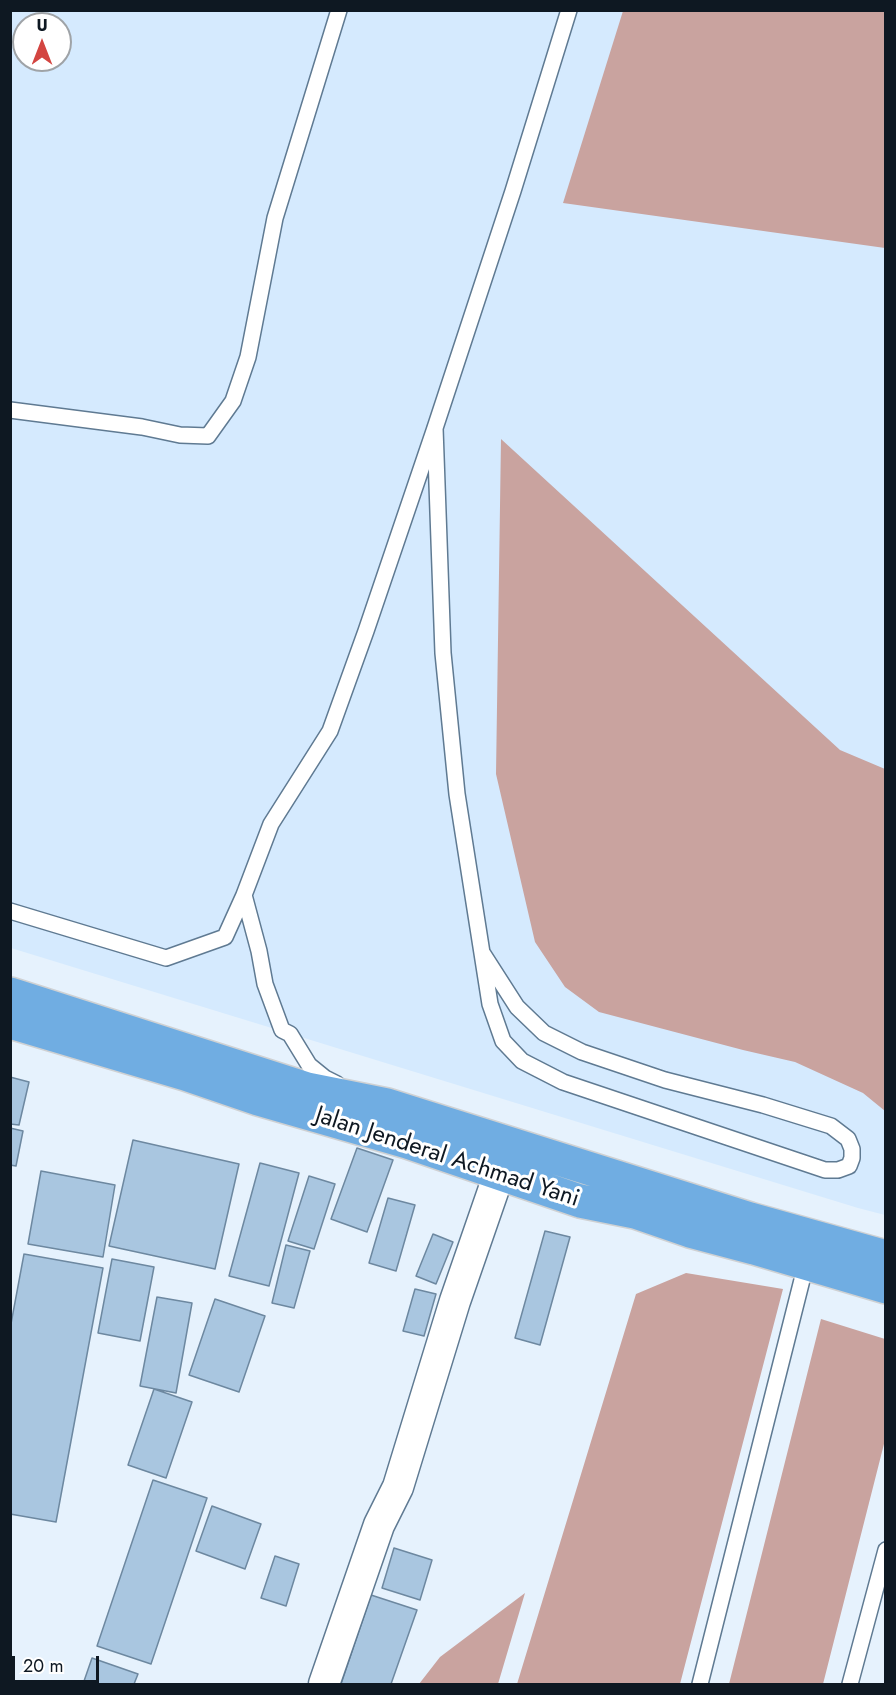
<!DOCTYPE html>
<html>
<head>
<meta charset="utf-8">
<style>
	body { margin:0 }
	#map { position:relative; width:896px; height:1695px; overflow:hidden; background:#e6f2fd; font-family:Jost,sans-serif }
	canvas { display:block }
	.frame { position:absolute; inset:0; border:12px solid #0e1822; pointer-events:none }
	.north { position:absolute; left:12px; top:12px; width:60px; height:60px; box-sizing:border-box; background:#fff; border:2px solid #9fa3a7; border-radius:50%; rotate:0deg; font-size:16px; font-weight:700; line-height:24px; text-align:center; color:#0e1822 }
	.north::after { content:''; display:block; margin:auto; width:21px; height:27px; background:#d34541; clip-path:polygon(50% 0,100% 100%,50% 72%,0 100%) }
	.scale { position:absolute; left:12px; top:1656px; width:87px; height:27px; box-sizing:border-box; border:3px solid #0e1822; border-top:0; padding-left:8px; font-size:18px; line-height:21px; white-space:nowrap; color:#0e1822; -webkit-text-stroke:4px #fff; paint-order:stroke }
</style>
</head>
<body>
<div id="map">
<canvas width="896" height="1695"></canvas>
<div class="frame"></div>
<div class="north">U</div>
<div class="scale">20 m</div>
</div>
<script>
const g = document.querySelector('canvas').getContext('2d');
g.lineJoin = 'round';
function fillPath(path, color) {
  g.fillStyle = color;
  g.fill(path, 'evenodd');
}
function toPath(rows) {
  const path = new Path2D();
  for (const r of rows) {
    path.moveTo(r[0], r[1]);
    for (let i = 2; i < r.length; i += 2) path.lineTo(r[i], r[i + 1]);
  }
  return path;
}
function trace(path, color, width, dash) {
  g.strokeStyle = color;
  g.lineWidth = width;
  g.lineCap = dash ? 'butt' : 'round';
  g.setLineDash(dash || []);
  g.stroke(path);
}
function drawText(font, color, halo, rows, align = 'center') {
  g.font = font + ' Jost,sans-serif';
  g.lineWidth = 6;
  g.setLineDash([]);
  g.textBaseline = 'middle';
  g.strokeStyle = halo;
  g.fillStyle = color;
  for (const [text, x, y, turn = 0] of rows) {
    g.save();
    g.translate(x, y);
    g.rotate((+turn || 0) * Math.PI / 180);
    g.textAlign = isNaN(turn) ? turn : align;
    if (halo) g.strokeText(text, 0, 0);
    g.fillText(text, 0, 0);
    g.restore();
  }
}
const built = toPath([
	[10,11,885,11,885,1215,858,1208,11,948],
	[24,24,60,24,60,60,24,60]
]);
const forest = toPath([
	[623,11,885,11,885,248,563,203],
	[501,439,840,750,885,769,885,1111,863,1093,795,1062,743,1050,599,1012,565,987,535,942,496,774],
	[686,1273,783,1289,680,1684,517,1684,636,1294],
	[821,1319,885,1339,885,1440,823,1684,729,1684],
	[525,1593,498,1684,419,1684,440,1657]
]);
const building = toPath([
	[10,1077,29,1082,19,1125,10,1124,10,1077],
	[10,1128,23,1131,16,1166,10,1165,10,1128],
	[133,1140,239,1164,215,1269,109,1246,133,1140],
	[357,1148,393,1160,367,1232,331,1219,357,1148],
	[260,1163,299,1173,269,1286,229,1276,260,1163],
	[41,1171,115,1185,103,1257,28,1244,41,1171],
	[309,1176,335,1184,314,1249,288,1241,309,1176],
	[388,1198,415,1205,396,1271,369,1263,388,1198],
	[545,1231,570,1237,540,1345,515,1338,545,1231],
	[433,1234,453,1242,436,1284,416,1276,433,1234],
	[286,1245,310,1251,294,1308,272,1303,286,1245],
	[24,1254,103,1268,56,1522,10,1514,10,1329,24,1254],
	[112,1259,154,1267,140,1341,98,1333,112,1259],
	[415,1289,436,1294,424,1336,403,1331,415,1289],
	[157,1297,192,1303,176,1393,140,1386,157,1297],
	[215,1299,265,1316,239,1392,189,1375,215,1299],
	[154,1389,192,1402,166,1478,128,1465,154,1389],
	[153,1480,207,1498,151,1664,97,1646,153,1480],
	[212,1506,261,1524,245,1569,196,1551,212,1506],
	[394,1548,432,1560,420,1600,382,1588,394,1548],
	[275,1556,299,1564,286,1606,261,1598,275,1556],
	[371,1595,417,1610,391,1684,341,1684,371,1595],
	[92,1658,138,1674,134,1684,83,1684,92,1658]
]);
const lane = toPath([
	[10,410,142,427,180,435,208,436,233,401,248,357,275,218,339,10],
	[435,428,443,653,457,794,490,1004,503,1041,522,1061,563,1082,825,1170,838,1170,849,1166,852,1158,852,1149,848,1139,831,1126,763,1105,665,1080,582,1052,544,1033,517,1007,483,954],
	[10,911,166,958,225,937,244,895],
	[337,1084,325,1078,309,1065,290,1034,282,1030,265,984,259,951,244,895,271,824,330,731,366,631,435,428,513,191,569,10],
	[700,1684,806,1264],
	[850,1684,886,1550]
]);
const street = toPath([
	[324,1684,379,1525,398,1487,455,1301,499,1174]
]);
const highway = toPath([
	[10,994,307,1089,387,1105,750,1219,886,1257],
	[10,1022,185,1074,258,1099,407,1142,580,1201,635,1212,690,1231,754,1248,886,1287]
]);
const streetNames = [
	["Jalan Jenderal Achmad Yani",447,1158,18]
];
fillPath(built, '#d5eafe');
fillPath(forest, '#c9a39f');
fillPath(building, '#a9c6e0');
trace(building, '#6d88a0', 1.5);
trace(lane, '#5f7a92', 18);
trace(street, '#5f7a92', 33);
trace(highway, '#cfd1d3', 36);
trace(lane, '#fff', 15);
trace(street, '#fff', 30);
trace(highway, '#70ade2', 33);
drawText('24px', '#0e1822', '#fff', streetNames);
</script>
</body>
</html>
